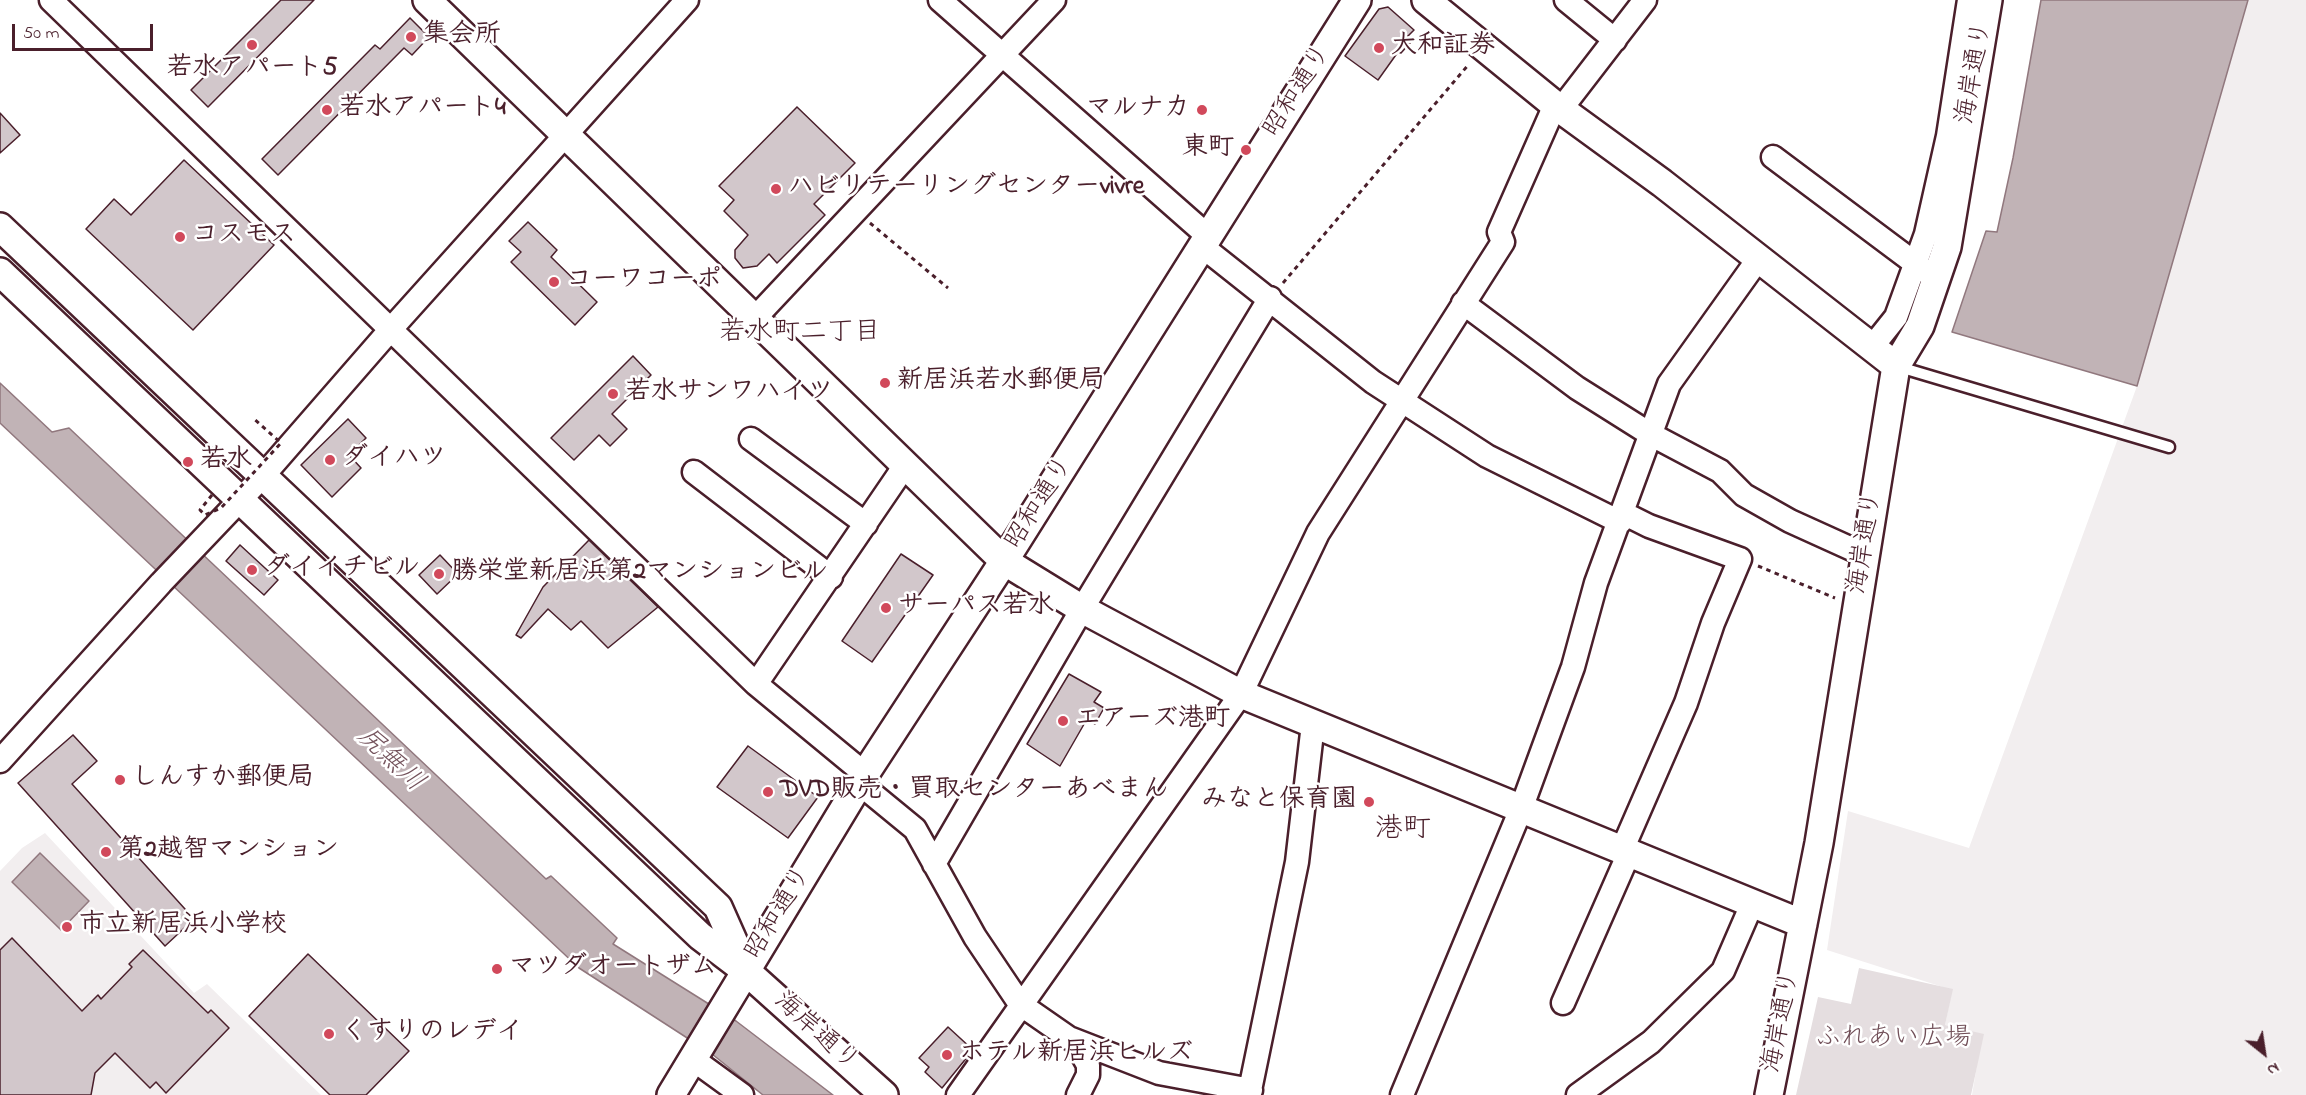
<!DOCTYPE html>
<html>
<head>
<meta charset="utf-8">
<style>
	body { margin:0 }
	#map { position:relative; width:2306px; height:1095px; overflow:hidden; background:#fff; font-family:"Indie Flower",sans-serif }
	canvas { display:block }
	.north { position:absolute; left:2234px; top:1023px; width:60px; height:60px; -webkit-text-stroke:4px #fff; paint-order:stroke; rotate:150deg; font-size:16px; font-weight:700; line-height:24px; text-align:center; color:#4a1f2b }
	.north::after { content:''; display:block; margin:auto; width:21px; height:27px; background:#4a1f2b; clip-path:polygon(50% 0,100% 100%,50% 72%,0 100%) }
	.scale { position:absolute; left:12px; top:24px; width:141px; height:27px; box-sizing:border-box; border:3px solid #4a1f2b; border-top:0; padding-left:8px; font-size:18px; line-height:21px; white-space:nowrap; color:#4a1f2b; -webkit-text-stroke:4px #fff; paint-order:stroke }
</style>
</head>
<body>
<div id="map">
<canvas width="2306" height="1095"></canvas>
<div class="north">N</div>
<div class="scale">50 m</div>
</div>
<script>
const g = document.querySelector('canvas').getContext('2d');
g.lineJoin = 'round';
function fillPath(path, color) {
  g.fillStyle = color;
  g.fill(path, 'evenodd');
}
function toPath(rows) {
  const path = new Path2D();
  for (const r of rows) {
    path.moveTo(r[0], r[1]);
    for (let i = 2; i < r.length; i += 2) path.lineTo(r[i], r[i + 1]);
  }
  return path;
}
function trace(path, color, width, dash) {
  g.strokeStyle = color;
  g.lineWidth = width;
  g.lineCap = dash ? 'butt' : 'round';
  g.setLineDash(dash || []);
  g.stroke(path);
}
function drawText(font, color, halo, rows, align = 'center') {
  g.font = font + ' "Indie Flower","Klee One",sans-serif';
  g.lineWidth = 5;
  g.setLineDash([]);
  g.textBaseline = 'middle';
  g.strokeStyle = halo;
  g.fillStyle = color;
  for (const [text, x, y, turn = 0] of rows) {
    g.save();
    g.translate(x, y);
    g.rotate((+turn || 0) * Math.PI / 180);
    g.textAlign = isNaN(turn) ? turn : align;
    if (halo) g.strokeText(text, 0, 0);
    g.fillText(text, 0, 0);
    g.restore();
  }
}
const built = toPath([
	[2248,0,2306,0,2306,1095,1972,1095,1982,1035,1945,1025,1952,990,1827,950,1848,811,1969,848,2137,386],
	[45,833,194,993,207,984,321,1095,0,1095,0,871,22,848]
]);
const green = toPath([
	[1859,968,1953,989,1945,1025,1984,1034,1971,1095,1796,1095,1818,997,1851,1004]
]);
const water = toPath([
	[2041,0,2248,0,2137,386,1952,332,1986,231,1997,232,2013,158,2041,0],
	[0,383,52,432,69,428,546,879,551,876,617,938,613,944,736,1021,833,1095,763,1095,712,1054,579,968,0,423,0,383],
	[40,853,89,901,61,930,12,882,40,853]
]);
const building = toPath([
	[281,0,314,0,208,107,191,90,281,0],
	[1388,7,1414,30,1405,39,1410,43,1401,53,1398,52,1378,80,1345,56,1379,9,1388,7],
	[410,18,429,37,412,55,404,48,278,175,262,159,375,45,380,49,410,18],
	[797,107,855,163,814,204,825,215,777,263,769,254,757,266,743,268,735,258,735,250,748,235,724,211,734,200,719,186,797,107],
	[0,113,20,135,0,153,0,113],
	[184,160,274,245,193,330,86,229,114,199,131,215,184,160],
	[528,222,557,250,551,257,597,302,575,325,511,262,521,252,509,241,528,222],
	[633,356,651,375,612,414,627,429,610,446,599,435,574,460,551,438,633,356],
	[348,419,366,438,349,455,361,468,332,497,301,465,348,419],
	[589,540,658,607,608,648,581,621,571,630,548,609,521,638,516,635,543,587,589,540],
	[240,545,278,580,264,595,226,561,240,545],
	[901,554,933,575,872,662,842,641,901,554],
	[440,555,458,574,437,594,419,575,440,555],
	[1069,674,1101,692,1094,702,1104,708,1095,724,1087,719,1060,766,1027,744,1069,674],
	[73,735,97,761,72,784,194,919,165,946,18,783,73,735],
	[748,746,818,797,788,838,717,787,748,746],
	[12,938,82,1011,98,995,101,999,132,967,129,964,143,950,208,1013,211,1010,229,1028,166,1093,156,1082,150,1088,115,1053,95,1073,91,1095,0,1095,0,950,12,938],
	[308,954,409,1051,366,1095,330,1095,249,1016,308,954],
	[948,1027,973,1050,942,1088,925,1072,929,1067,919,1058,948,1027]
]);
const path = toPath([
	[870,223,948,288],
	[1283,283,1469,64],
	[1758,566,1835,598]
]);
const service = toPath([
	[1896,366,2169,447]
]);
const minor = toPath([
	[51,0,756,684,865,774],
	[940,0,1209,237],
	[1566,0,1615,40],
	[1561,109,1645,0],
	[1773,157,1928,273],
	[1203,247,1373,382,1487,456,1620,522],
	[1463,303,1577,388,1650,434,1720,471,1744,495,1790,521,1865,555],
	[755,318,1054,0],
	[1872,347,1896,317,1926,234,1948,136,1969,0],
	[751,439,866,524],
	[694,472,831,577],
	[756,684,906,464],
	[0,761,161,583,262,477,391,329,687,0],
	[859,783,915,829,975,937,1020,1004,1069,1038,1159,1073,1251,1090],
	[1622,850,1686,703,1713,623,1740,559,1649,526,1623,513],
	[934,864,1082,609,1270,298],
	[1563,1003,1629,853],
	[1074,1040,1088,1065,1088,1075,1078,1095],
	[694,1060,742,1095],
	[958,1095,1241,694,1318,533,1503,242,1499,232,1555,105],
	[1249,1095,1297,862,1313,724],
	[1402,1095,1521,809,1573,667,1596,583,1669,384,1759,258],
	[1578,1095,1651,1042,1723,971,1752,904]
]);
const tertiary = toPath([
	[427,0,1004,561,1082,609,1241,694,1803,924],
	[1426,0,1555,105,1662,183,1896,366],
	[0,227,718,907,746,970],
	[0,272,700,936,746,971,884,1095],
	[671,1095,865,774,1004,561,1357,0],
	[1769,1095,1819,843,1896,366,1920,326,1947,247,1988,0]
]);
const pathBridge = toPath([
	[212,495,200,510,205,515,221,508,281,443,253,418]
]);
const markers = [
	[411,37,6,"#d1495b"],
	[252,45,6,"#d1495b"],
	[1379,48,6,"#d1495b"],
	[327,110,6,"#d1495b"],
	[1202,110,6,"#d1495b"],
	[1246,150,6,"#d1495b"],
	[776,189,6,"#d1495b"],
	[180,237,6,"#d1495b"],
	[554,282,6,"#d1495b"],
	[885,383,6,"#d1495b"],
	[613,394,6,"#d1495b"],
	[330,460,6,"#d1495b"],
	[188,462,6,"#d1495b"],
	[252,570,6,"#d1495b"],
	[439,574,6,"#d1495b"],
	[886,608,6,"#d1495b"],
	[1063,721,6,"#d1495b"],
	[120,780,6,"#d1495b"],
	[768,792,6,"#d1495b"],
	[1369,802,6,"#d1495b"],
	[106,852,6,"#d1495b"],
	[67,927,6,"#d1495b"],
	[497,969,6,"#d1495b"],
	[329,1034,6,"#d1495b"],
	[947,1055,6,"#d1495b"]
];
const poiNames = [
	["集会所",423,37],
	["大和証券",1391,48],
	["若水アパート5",252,70,"center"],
	["若水アパート4",339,110],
	["マルナカ",1190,110,"right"],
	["東町",1234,150,"right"],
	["ハビリテーリングセンターvivre",788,189],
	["コスモス",192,237],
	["コーワコーポ",566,282],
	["新居浜若水郵便局",897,383],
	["若水サンワハイツ",625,394],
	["ダイハツ",342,460],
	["若水",200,462],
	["ダイイチビル",264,570],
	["勝栄堂新居浜第2マンションビル",451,574],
	["サーパス若水",898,608],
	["エアーズ港町",1075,721],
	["しんすか郵便局",132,780],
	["DVD販売・買取センターあべまん",780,792],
	["みなと保育園",1357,802,"right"],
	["第2越智マンション",118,852],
	["市立新居浜小学校",79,927],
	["マツダオートザム",509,969],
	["くすりのレデイ",341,1034],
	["ホテル新居浜ヒルズ",959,1055]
];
const streetNames = [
	["海岸通り",1976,73,-80],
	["昭和通り",1299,92,-58],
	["昭和通り",1041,504,-58],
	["海岸通り",1867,543,-81],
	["昭和通り",780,914,-59],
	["海岸通り",1783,1022,-79],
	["海岸通り",815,1033,42]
];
const parkNames = [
	["ふれあい広場",1893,1040]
];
const neighbourhoodNames = [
	["若水町二丁目",800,335]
];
const waterNames = [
	["尻無川",389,761,43]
];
const quarterNames = [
	["港町",1403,831]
];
fillPath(built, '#f2eeef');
fillPath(green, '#e5dee0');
fillPath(water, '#c1b3b6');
trace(water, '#91787e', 1.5);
fillPath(building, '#d2c7cb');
trace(building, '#4a1f2b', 1.5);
trace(service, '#4a1f2b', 15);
trace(minor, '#4a1f2b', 27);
trace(tertiary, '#4a1f2b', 32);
trace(path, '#4a1f2b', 3, [4.5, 4.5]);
trace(service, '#fff', 10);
trace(minor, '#fff', 22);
trace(tertiary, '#fff', 27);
trace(pathBridge, '#4a1f2b', 3, [4.5, 4.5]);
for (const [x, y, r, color] of markers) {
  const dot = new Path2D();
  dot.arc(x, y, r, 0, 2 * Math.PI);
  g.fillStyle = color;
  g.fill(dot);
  trace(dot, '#fff', 2);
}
drawText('bold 26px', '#4a1f2b', '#fff', poiNames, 'left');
drawText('26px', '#4a1f2b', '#fff', streetNames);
drawText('26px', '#714f58', '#fff', parkNames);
drawText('27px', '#4a1f2b', '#fff', neighbourhoodNames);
drawText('italic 27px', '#74535c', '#fff', waterNames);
drawText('28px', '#4a1f2b', '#fff', quarterNames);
</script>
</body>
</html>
